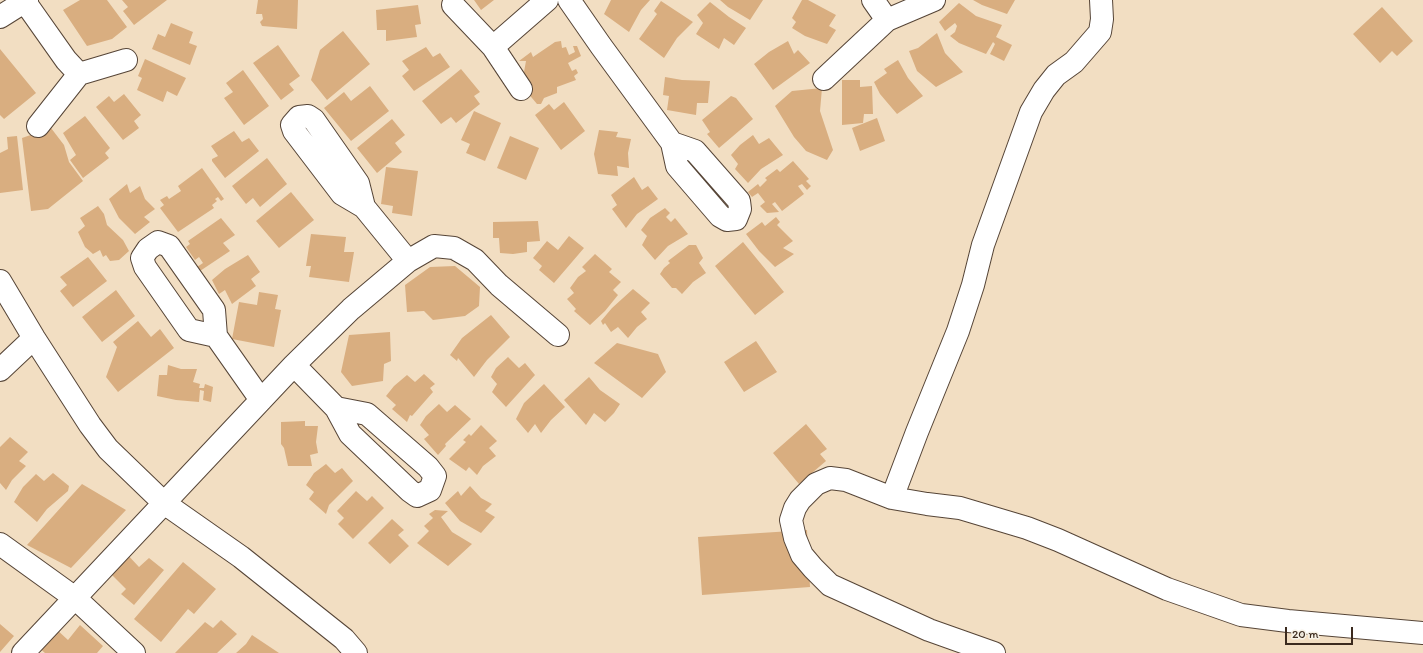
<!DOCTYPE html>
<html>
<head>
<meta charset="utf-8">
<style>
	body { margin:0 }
	#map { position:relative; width:1423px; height:653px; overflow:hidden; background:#f2dec2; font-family:Itim,sans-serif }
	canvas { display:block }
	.scale { position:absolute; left:1285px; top:627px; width:68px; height:18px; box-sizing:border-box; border:2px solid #3b2a1e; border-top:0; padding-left:5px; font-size:12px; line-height:14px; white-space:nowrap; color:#3b2a1e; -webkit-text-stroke:3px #f7f3e8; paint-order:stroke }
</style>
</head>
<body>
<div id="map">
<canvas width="1423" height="653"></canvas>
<div class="scale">20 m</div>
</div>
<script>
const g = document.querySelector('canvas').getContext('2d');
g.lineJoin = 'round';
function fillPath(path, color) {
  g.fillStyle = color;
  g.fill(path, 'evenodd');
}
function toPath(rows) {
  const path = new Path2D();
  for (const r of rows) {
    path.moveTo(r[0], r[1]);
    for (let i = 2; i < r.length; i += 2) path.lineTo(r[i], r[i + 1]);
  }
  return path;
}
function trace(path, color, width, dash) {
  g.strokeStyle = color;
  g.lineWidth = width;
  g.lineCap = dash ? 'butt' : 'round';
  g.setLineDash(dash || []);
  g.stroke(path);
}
const building = toPath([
	[80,0,107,0,127,27,112,39,87,46,63,10],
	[122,0,167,0,134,25,123,11,128,7],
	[258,0,298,0,297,29,262,26,260,22,263,19,262,14,256,14],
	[474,0,494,0,481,10],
	[611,0,650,0,641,10,629,32,604,14],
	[720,0,763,0,750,20,728,7],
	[802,0,808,0,836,15,829,26,836,30,827,44,805,36,792,28,796,22,792,18],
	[973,0,1015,0,1007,14,982,5],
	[661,1,693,22,677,38,664,58,639,39,657,14,654,11],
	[710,2,729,17,746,28,734,45,724,38,719,49,696,34,703,23,697,15],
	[959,3,976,16,1002,25,996,37,1012,45,1004,61,990,54,995,44,993,42,986,54,959,43,950,36,955,32,957,26,955,23,945,31,939,22],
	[418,5,421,24,415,25,417,37,386,41,386,30,377,30,376,10],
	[1382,7,1413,41,1397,56,1392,51,1380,63,1353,34],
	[171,23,193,32,189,43,197,46,190,65,152,49,158,34,165,37],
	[343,31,370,64,327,100,311,80,320,50],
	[937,33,945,53,963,72,936,87,917,71,909,51,918,48],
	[561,41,562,48,566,47,569,55,575,52,573,46,577,46,581,56,568,63,572,71,576,69,578,73,574,76,576,80,557,87,557,93,544,98,541,104,537,104,517,80,524,72,526,61,519,61,531,52,533,57,555,42],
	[788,41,794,54,798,50,810,63,773,90,754,64,769,52],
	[278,45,300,76,289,84,294,90,281,100,253,63],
	[426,47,433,57,440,53,450,67,414,91,402,76,409,70,402,61],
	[0,49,36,93,4,119,0,115],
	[145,59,186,78,177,96,167,91,163,102,137,90,142,78,138,76],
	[898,60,908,78,923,96,897,114,880,94,874,82,887,73,884,69],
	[461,69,480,92,474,96,480,104,456,123,451,117,441,124,422,101],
	[243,70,269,106,244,125,224,98,233,92,226,83],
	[665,77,682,80,710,81,708,103,697,103,696,115,667,110,669,96,663,95],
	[842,80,860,80,860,87,872,86,873,114,864,114,863,123,842,125],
	[370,86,389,111,351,141,324,108,344,92,351,101],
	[822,88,820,111,833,150,827,160,806,151,794,137,775,106,792,91],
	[124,94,141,115,134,121,139,128,123,140,96,107,109,96,114,102],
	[731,96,736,98,753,119,719,148,707,134,710,132,702,120],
	[564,102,585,131,561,150,535,115,549,104,554,110],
	[474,111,501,123,485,161,466,153,470,144,461,140],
	[85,116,110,148,105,153,109,158,83,178,70,160,76,155,63,133],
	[877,118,885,141,860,151,852,128],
	[392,119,405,135,395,143,402,152,377,173,357,148],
	[51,128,64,145,69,162,83,181,48,209,31,211,22,138],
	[599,130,618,132,616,137,631,139,628,153,629,168,617,166,618,176,598,174,594,154],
	[234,131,242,142,249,138,259,151,225,178,212,161,212,159,218,156,211,146],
	[753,135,759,144,769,138,783,155,761,169,748,183,735,169,738,164,731,155,740,145],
	[17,136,23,190,0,193,0,153,8,149,7,137],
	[510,136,539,148,526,180,497,168],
	[267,158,287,184,260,207,253,198,246,204,232,186],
	[793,161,809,179,806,181,811,186,807,190,802,184,798,186,804,194,782,211,775,202,772,204,779,212,767,213,760,206,765,202,758,193,752,197,748,192,758,184,760,187,767,180,765,178,777,169,780,172],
	[386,167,418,171,412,216,392,213,393,206,381,204],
	[202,168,224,199,221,201,218,197,215,199,217,201,212,205,214,208,178,232,160,208,164,205,160,200,167,196,169,199,181,191,178,186],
	[634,177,642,190,648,186,658,199,637,214,626,228,612,209,617,205,611,195],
	[127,184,130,193,140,186,145,199,155,209,144,217,150,222,135,234,119,218,109,199],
	[291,192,314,220,279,248,256,221],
	[98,206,104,214,107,225,123,240,129,251,119,260,110,261,106,255,103,257,100,250,93,254,85,247,78,232,85,226,80,218],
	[665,208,670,213,666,217,671,222,675,218,688,234,668,246,655,260,642,245,647,236,641,230,650,218],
	[776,217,780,222,777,225,793,241,783,248,794,254,775,267,759,251,746,234,762,222,765,226],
	[221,218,235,235,223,243,230,251,200,271,197,267,203,263,199,257,195,260,186,247,190,244,188,241],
	[538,221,540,241,527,242,527,252,513,254,500,253,499,238,493,238,493,222],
	[311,234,346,237,344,252,354,252,349,282,309,277,311,266,306,266],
	[569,236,584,248,554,283,539,270,542,266,533,258,547,241,558,250],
	[743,242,784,292,755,315,715,266],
	[689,245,696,245,703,258,699,263,706,273,693,282,682,294,676,288,672,288,660,274,664,268,670,263,668,261],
	[595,254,612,269,609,272,621,282,613,290,618,295,605,311,590,325,574,311,576,309,567,299,574,293,570,288,578,277,586,271,582,267],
	[248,255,260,272,251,279,256,286,232,304,225,290,219,294,212,280,225,269],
	[88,257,107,281,73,307,60,291,67,285,60,277],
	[455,266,480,287,479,306,465,316,433,320,424,311,407,312,405,285,430,267],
	[633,289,650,303,641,312,647,319,637,327,628,338,618,327,611,332,605,323,603,325,601,321,612,308],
	[116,290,135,316,102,342,82,317],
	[259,292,278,295,275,309,281,310,274,347,232,339,239,302,257,305],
	[491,315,510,337,487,360,474,377,458,358,457,361,450,355,462,338],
	[138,321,151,337,160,329,174,348,118,392,106,377,117,347,113,342],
	[390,332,391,361,384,364,383,381,352,386,341,372,349,335],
	[756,341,777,372,744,392,724,362],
	[617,343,658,354,666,372,642,398,594,363],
	[508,357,519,368,525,363,535,375,506,407,492,392,497,384,491,377,496,368],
	[168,365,181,369,197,369,193,382,200,384,199,388,204,388,205,384,213,387,211,402,203,400,204,391,200,390,199,402,176,400,157,396,159,375,167,375],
	[424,374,435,384,430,388,433,392,412,416,410,415,407,422,392,409,396,405,386,396,394,386,407,375,415,382],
	[589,377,600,390,620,404,614,413,605,422,594,413,586,425,564,400],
	[544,384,565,407,551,420,541,433,535,424,528,433,516,419,524,403],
	[439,404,447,412,455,405,471,419,445,444,446,446,438,455,424,439,429,435,420,425,426,416],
	[305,421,305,426,318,426,316,442,318,453,310,455,312,466,288,466,284,448,281,444,281,422],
	[806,424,827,449,820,454,826,461,799,484,773,453],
	[481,425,497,441,489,448,496,456,483,466,477,475,469,467,466,471,449,459,466,442,463,440,469,434,471,436],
	[10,437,28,452,19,461,26,466,12,480,6,490,0,483,0,447],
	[326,464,335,473,342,468,353,481,329,505,326,514,309,499,314,492,306,485,314,473],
	[53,473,69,486,68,491,47,509,37,522,14,502,23,487,36,474,44,481],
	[82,484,126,510,71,568,27,545],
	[470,486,481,498,492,504,485,511,495,517,481,533,460,521,445,503,458,491,461,496],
	[356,491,367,501,372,496,384,508,353,539,338,524,344,518,337,511],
	[435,510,448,511,441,517,452,532,472,544,448,566,417,543,429,531,424,526,433,518,429,514],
	[392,519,404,530,398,535,409,546,390,564,368,543],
	[807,530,810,587,702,595,698,537],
	[125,552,139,567,149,558,164,570,134,605,121,594,126,589,109,572],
	[183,562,216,589,194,614,188,609,161,642,134,619],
	[221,620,237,634,217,653,175,653,205,622,213,628],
	[0,624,14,636,0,652],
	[80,625,103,646,97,653,45,653,38,647,55,628,68,640],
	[252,635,279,653,236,653,246,644]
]);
const minor = toPath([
	[569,0,601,46,672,143,677,166,720,216,727,220,736,219,740,209,739,201,695,151,672,143],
	[873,0,887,20],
	[25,2,66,60,79,74],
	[453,5,493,47,521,89],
	[0,17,27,0],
	[493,47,547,0],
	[824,79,887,20,934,0],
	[38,126,79,74,126,60],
	[364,207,342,194,294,131,292,125,299,117,308,116,314,120,358,183,364,207,408,261],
	[0,281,34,338,90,425,108,449,164,503,241,557,344,639,356,653],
	[216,336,189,330,145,267,142,258,148,249,158,242,169,246,214,310,216,336,261,400],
	[294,365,336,408,367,414,428,467,435,476,430,490,417,496,410,491,350,434,336,408],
	[0,370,34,338],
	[892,498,917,432,958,331,973,285,983,245,1031,112,1044,90,1056,75,1074,62,1100,32,1102,19,1101,0],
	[0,544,75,598,134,653],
	[23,653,294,365,351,309,408,261,434,246,454,248,475,260,499,285,558,335],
	[994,653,929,630,830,585,813,568,802,555,795,538,791,520,795,508,800,500,816,484,830,478,846,480,892,498,927,504,960,508,1027,528,1058,540,1167,589,1241,615,1288,621,1423,633]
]);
fillPath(building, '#d9ae80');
trace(minor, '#564537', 24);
trace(minor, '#fff', 22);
</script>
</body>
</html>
